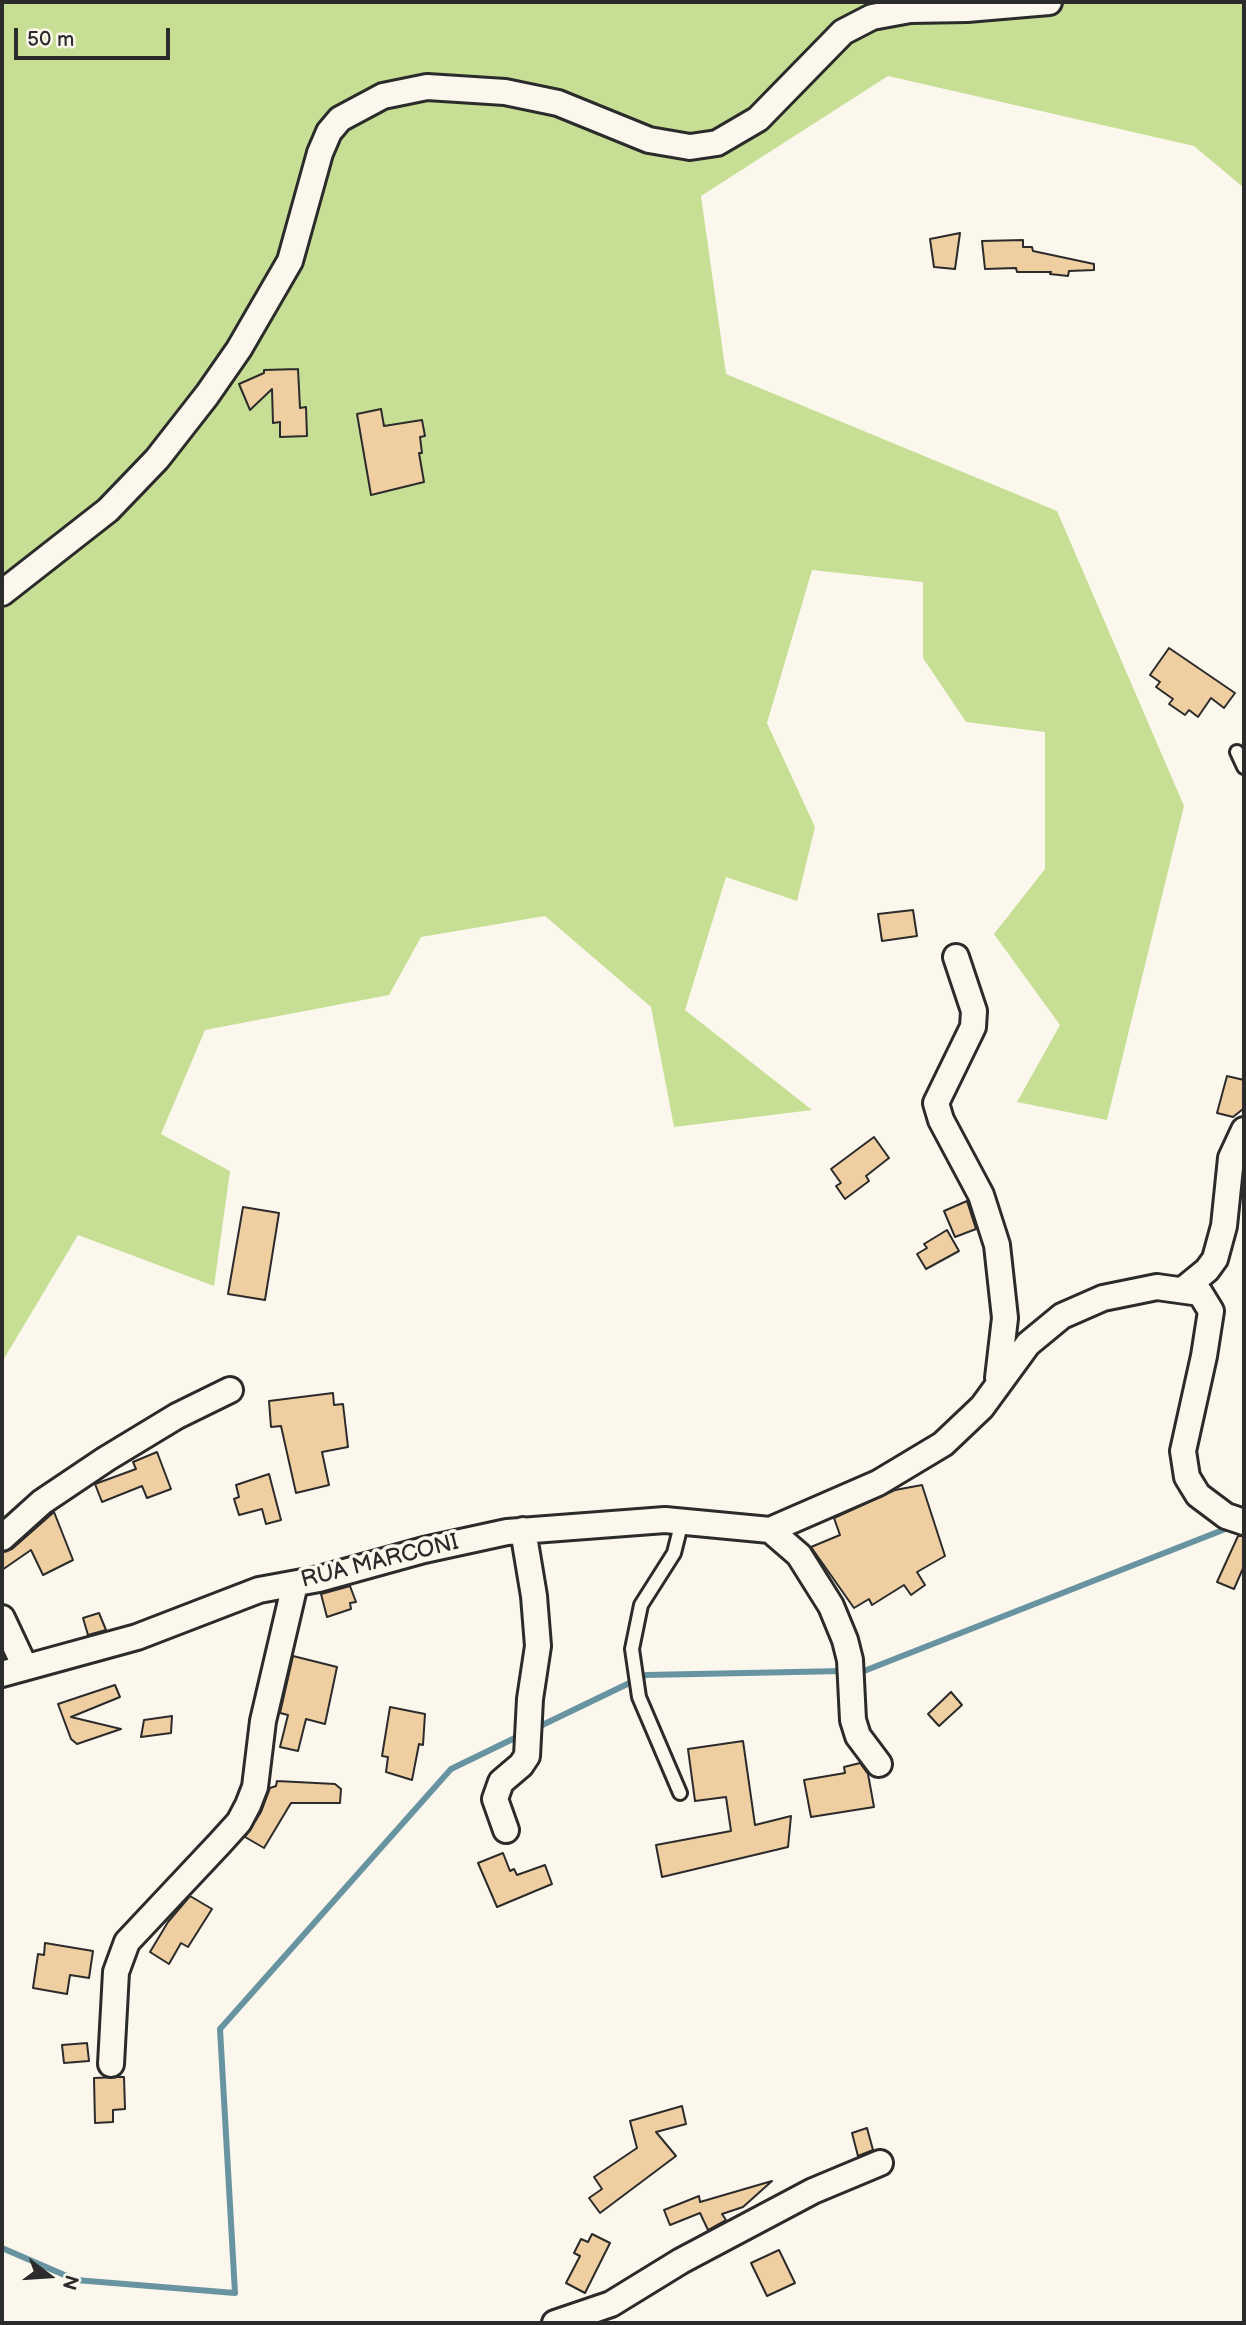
<!DOCTYPE html>
<html>
<head>
<meta charset="utf-8">
<style>
	body { margin:0 }
	#map { position:relative; width:1246px; height:2325px; overflow:hidden; background:#fbf7ec; font-family:"Balsamiq Sans",sans-serif }
	canvas { display:block }
	.frame { position:absolute; inset:0; border:4px solid #2b2b2b; pointer-events:none }
	.north { position:absolute; left:14px; top:2241px; width:70px; height:70px; -webkit-text-stroke:5px #fbf7ec; paint-order:stroke; rotate:107deg; font-size:19px; font-weight:700; line-height:28px; text-align:center; color:#2b2b2b }
	.north::after { content:''; display:block; margin:auto; width:24px; height:32px; background:#2b2b2b; clip-path:polygon(50% 0,100% 100%,50% 72%,0 100%) }
	.scale { position:absolute; left:14px; top:28px; width:156px; height:32px; box-sizing:border-box; border:4px solid #2b2b2b; border-top:0; padding-left:9px; font-size:21px; line-height:24px; white-space:nowrap; color:#2b2b2b; -webkit-text-stroke:5px #fbf7ec; paint-order:stroke }
</style>
</head>
<body>
<div id="map">
<canvas width="1246" height="2325"></canvas>
<div class="frame"></div>
<div class="north">N</div>
<div class="scale">50 m</div>
</div>
<script>
const g = document.querySelector('canvas').getContext('2d');
g.lineJoin = 'round';
function fillPath(path, color) {
  g.fillStyle = color;
  g.fill(path, 'evenodd');
}
function toPath(rows) {
  const path = new Path2D();
  for (const r of rows) {
    path.moveTo(r[0], r[1]);
    for (let i = 2; i < r.length; i += 2) path.lineTo(r[i], r[i + 1]);
  }
  return path;
}
function trace(path, color, width, dash) {
  g.strokeStyle = color;
  g.lineWidth = width;
  g.lineCap = dash ? 'butt' : 'round';
  g.setLineDash(dash || []);
  g.stroke(path);
}
function drawText(font, color, halo, rows, align = 'center') {
  g.font = font + ' "Balsamiq Sans",sans-serif';
  g.lineWidth = 7;
  g.setLineDash([]);
  g.textBaseline = 'middle';
  g.strokeStyle = halo;
  g.fillStyle = color;
  for (const [text, x, y, turn = 0] of rows) {
    g.save();
    g.translate(x, y);
    g.rotate((+turn || 0) * Math.PI / 180);
    g.textAlign = isNaN(turn) ? turn : align;
    if (halo) g.strokeText(text, 0, 0);
    g.fillText(text, 0, 0);
    g.restore();
  }
}
const green = toPath([
	[2,2,1244,2,1244,188,1194,146,888,76,701,196,726,374,1057,511,1184,806,1107,1120,1017,1102,1060,1025,994,934,1045,869,1045,732,966,722,923,658,923,582,812,570,767,723,815,827,797,901,726,877,685,1010,812,1110,674,1127,651,1007,545,916,421,937,389,995,205,1030,161,1134,230,1171,214,1286,78,1235,2,1362]
]);
const stream = toPath([
	[854,1671,864,1671,1233,1526],
	[534,1729,646,1675,843,1671],
	[2,2248,76,2280,235,2293,220,2029,451,1769,521,1735]
]);
const building = toPath([
	[960,233,955,269,934,267,930,239,960,233],
	[1023,240,1023,247,1032,247,1033,251,1094,264,1094,270,1069,271,1068,276,1050,274,1051,272,1017,272,1016,268,985,269,982,241,1023,240],
	[298,369,300,408,306,407,307,436,280,437,280,422,273,423,272,389,250,410,239,384,264,373,264,370,298,369],
	[381,409,384,426,422,420,425,436,420,437,422,453,419,453,424,482,371,495,357,414,381,409],
	[1169,648,1235,693,1224,708,1211,698,1198,717,1189,710,1185,715,1169,704,1173,699,1156,687,1160,682,1150,675,1169,648],
	[913,910,917,936,882,941,878,914,913,910],
	[1227,1076,1244,1080,1243,1109,1233,1117,1217,1113,1227,1076],
	[874,1137,889,1158,866,1176,869,1181,845,1199,836,1186,841,1183,831,1169,874,1137],
	[967,1201,976,1229,955,1237,944,1211,967,1201],
	[243,1207,279,1213,265,1300,228,1294,243,1207],
	[947,1230,959,1251,926,1269,917,1254,927,1248,924,1244,947,1230],
	[333,1393,334,1405,343,1404,348,1447,322,1452,329,1485,296,1493,281,1426,271,1427,269,1401,333,1393],
	[157,1452,171,1489,147,1498,142,1486,102,1502,95,1484,136,1469,133,1462,157,1452],
	[269,1474,281,1520,266,1524,262,1509,239,1515,234,1499,239,1497,236,1485,269,1474],
	[922,1485,945,1556,917,1572,925,1585,911,1595,904,1585,872,1605,869,1599,854,1608,811,1547,840,1535,834,1518,895,1490,922,1485],
	[54,1512,73,1560,43,1575,31,1550,2,1570,2,1552,12,1549,54,1512],
	[1238,1536,1244,1536,1244,1566,1234,1589,1217,1582,1238,1536],
	[350,1586,356,1602,350,1603,351,1609,327,1617,321,1594,350,1586],
	[99,1613,106,1630,88,1635,83,1618,99,1613],
	[293,1656,337,1667,325,1724,306,1719,298,1751,280,1747,288,1715,280,1713,293,1656],
	[115,1685,120,1697,71,1717,121,1729,77,1744,71,1739,58,1704,115,1685],
	[951,1692,962,1705,939,1726,928,1714,951,1692],
	[390,1707,425,1714,423,1745,419,1744,412,1780,386,1772,388,1757,382,1756,390,1707],
	[172,1716,171,1733,141,1737,144,1720,172,1716],
	[743,1741,755,1825,791,1816,788,1847,662,1877,656,1845,731,1831,726,1797,695,1801,688,1749,743,1741],
	[860,1763,868,1774,874,1807,811,1817,804,1780,845,1773,844,1767,860,1763],
	[277,1781,335,1784,341,1789,340,1803,291,1803,264,1848,245,1837,261,1812,270,1788,276,1786,277,1781],
	[503,1853,510,1871,514,1869,517,1875,545,1865,552,1884,497,1907,478,1863,503,1853],
	[190,1896,212,1909,188,1947,181,1943,169,1964,150,1952,168,1922,190,1896],
	[45,1943,93,1951,89,1978,70,1975,67,1994,33,1988,38,1954,44,1955,45,1943],
	[87,2043,89,2061,64,2063,62,2045,87,2043],
	[118,2077,124,2077,125,2109,113,2110,113,2122,95,2123,94,2078,118,2077],
	[682,2106,686,2124,656,2132,676,2156,600,2213,589,2198,602,2189,594,2177,637,2148,630,2121,682,2106],
	[867,2128,873,2150,858,2156,852,2133,867,2128],
	[772,2181,743,2207,722,2214,726,2220,708,2230,700,2213,670,2225,664,2210,699,2196,700,2202,772,2181],
	[592,2234,610,2243,585,2293,566,2283,580,2256,574,2253,581,2239,588,2242,592,2234],
	[779,2250,795,2283,767,2296,751,2263,779,2250]
]);
const lane = toPath([
	[1237,752,1244,767],
	[680,1793,639,1697,632,1649,641,1605,674,1553,682,1521]
]);
const street = toPath([
	[2,593,108,510,157,459,207,395,239,349,290,261,320,153,329,132,340,119,383,96,427,87,505,92,558,103,649,140,690,147,717,143,758,119,843,32,872,17,910,10,967,9,1049,2],
	[956,957,974,1011,973,1027,936,1103,941,1120,981,1195,997,1245,1005,1318,998,1378],
	[1185,1288,1207,1270,1215,1259,1224,1226,1231,1158,1244,1130],
	[770,1530,799,1555,831,1606,845,1640,850,1660,853,1720,858,1736,879,1764],
	[2,1538,42,1502,106,1459,177,1416,230,1390],
	[2,1618,25,1667],
	[2,1674,137,1637,259,1590,319,1579,424,1550,507,1532,665,1520,770,1530,878,1483,943,1444,982,1407,1028,1344,1062,1316,1103,1298,1157,1287,1200,1293,1211,1311,1204,1356,1183,1451,1187,1477,1198,1495,1226,1516,1244,1522],
	[506,1830,495,1799,501,1782,521,1765,527,1756,530,1699,538,1646,534,1596,523,1530],
	[111,2064,116,1972,127,1942,220,1843,239,1822,248,1805,255,1787,263,1721,295,1584],
	[555,2323,611,2304,681,2261,813,2191,880,2163]
]);
const streetNames = [
	["RUA MARCONI",380,1562,-14]
];
fillPath(green, '#c6df95');
trace(stream, '#6894a2', 6);
fillPath(building, '#efcfa1');
trace(building, '#2b2b2b', 2);
trace(lane, '#2b2b2b', 18);
trace(street, '#2b2b2b', 30);
trace(lane, '#fbf7ec', 12);
trace(street, '#fbf7ec', 24);
drawText('23px', '#2b2b2b', '#fbf7ec', streetNames);
</script>
</body>
</html>
